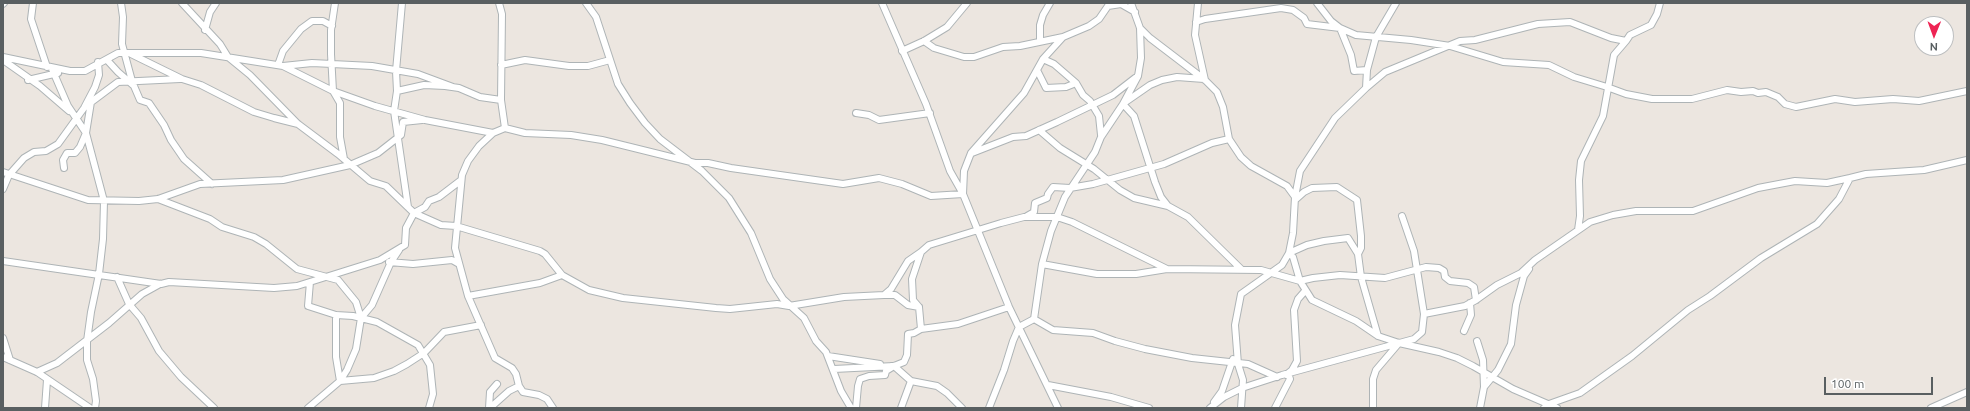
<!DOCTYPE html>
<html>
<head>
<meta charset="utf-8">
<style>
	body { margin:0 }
	#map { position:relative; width:1970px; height:411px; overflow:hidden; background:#ece6e0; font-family:Ubuntu,sans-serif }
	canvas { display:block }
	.frame { position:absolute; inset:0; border:4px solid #595f61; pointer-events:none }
	.north { position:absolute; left:1914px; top:16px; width:40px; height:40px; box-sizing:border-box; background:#fff; border:1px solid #bdbfc0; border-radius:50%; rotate:181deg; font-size:11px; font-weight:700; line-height:16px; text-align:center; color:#595f61 }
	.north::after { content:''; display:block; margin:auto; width:14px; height:18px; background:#ee2454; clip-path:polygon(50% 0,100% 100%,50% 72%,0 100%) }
	.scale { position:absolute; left:1824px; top:377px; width:109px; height:18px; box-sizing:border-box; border:2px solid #595f61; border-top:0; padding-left:5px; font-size:12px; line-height:14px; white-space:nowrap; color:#595f61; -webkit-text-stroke:3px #fff; paint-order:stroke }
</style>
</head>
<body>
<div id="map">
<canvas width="1970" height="411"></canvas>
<div class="frame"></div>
<div class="north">N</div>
<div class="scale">100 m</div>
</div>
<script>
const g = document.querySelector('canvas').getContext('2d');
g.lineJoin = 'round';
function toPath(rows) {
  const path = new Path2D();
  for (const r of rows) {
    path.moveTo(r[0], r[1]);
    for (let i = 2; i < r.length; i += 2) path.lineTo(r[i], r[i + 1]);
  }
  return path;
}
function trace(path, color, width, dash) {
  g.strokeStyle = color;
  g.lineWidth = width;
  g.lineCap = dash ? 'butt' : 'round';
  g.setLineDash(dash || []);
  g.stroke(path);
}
const minor = toPath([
	[33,3,31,19,47,67],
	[121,3,123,17,122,44,132,81],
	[182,3,220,44,228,57,250,75,298,124,338,154,370,181,386,186,414,213,441,225,456,226,540,251,545,254,562,275,589,290,623,298,716,308,730,309,777,304,789,306,844,297,884,295,891,289,908,261,921,252],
	[335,3,331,30,331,54,333,91,340,103,340,137,344,159],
	[402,3,396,71,397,91,394,111,408,207],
	[499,3,502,14,501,100,505,128],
	[586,3,596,17,618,84,630,103,645,123,660,139,702,171,729,198,751,233,770,279,783,299,804,318,816,341,826,352,841,391,851,408],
	[882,3,926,104,950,171,963,194,1009,307,1058,408],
	[1198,3,1195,35,1205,80],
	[1317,3,1331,21,1340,28,1351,55,1354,71,1367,70],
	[3,4,4,3],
	[1108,6,1121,4,1135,12],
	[1196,22,1205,19,1281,8,1293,10,1304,18,1307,24,1340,28,1356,35,1411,40,1450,46,1503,62,1549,65,1574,77,1607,87,1626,94,1652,99,1692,99,1727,90,1741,92,1753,91,1758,93,1766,92,1778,97,1785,104,1796,107,1835,99,1855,102,1893,99,1919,101,1967,91],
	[1140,28,1150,38,1205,80,1217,92,1223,107,1229,139,1241,157,1251,166,1287,186,1295,197],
	[205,30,210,12,216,3],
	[924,41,934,48,964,57,974,57,1003,47,1020,46,1063,37],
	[1040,41,1040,25,1043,15,1050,3],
	[1626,41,1630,35,1651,25,1657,14,1660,3],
	[902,51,924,41,947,27,967,3],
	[131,54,182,79,201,85,254,112,274,118,298,124],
	[3,57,70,71,85,71,118,53,201,53,283,66,333,91,375,106,425,120,493,133],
	[1043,59,1054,64,1076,83],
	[3,60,40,86,69,111],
	[107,60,118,72,134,86,140,100,149,103,164,125,171,140,184,159,212,184],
	[278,65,283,51,301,29,312,21,323,21,332,26],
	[501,65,525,60,569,66,588,66,610,60],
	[283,66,312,63,372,66,418,74,453,87],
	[52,69,68,106,86,133,104,201,103,239,99,274,91,312,87,341,87,360,93,379,96,401,95,408],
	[1037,70,1046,88,1066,87,1076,83,1083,95,1090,101,1099,116,1101,135],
	[28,80,58,73],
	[1366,88,1385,72,1460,41,1475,40,1538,24,1570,22,1611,38,1626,41,1614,55,1603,116,1581,161,1579,180,1580,216,1578,230],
	[397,91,424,85,445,86,459,88,480,97,501,100],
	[1124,103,1150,85,1162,80,1177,77,1204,79],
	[1123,104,1134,116,1155,182,1161,197,1168,206],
	[86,106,118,82,180,79],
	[856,113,869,115,879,120,930,113],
	[1039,130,1060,148,1094,169,1120,190,1134,198,1168,206,1188,217,1241,269],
	[972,153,1013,137,1026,136,1057,122,1113,95,1135,78],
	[64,168,63,160,67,153,75,153,80,147,86,133,91,102],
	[3,172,88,200,139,201,158,199,200,184,283,180,350,165,378,153,401,135,403,122,422,120],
	[3,189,9,175,24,158,34,152,46,151,58,144,84,108,95,87,99,75,98,62],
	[158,199,210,219,222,227,254,237,266,244,297,269,338,280,356,302,361,318],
	[1295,200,1304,192,1312,188,1337,187,1357,200,1361,236,1361,248,1358,254],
	[1027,216,1034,212,1035,203,1047,198,1048,194,1053,187,1070,188,1093,184,1164,164,1212,143,1229,139],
	[1402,216,1414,251,1424,314],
	[1289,253,1293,257,1300,281,1312,300,1356,321,1378,336,1399,343,1439,352,1457,358,1473,366,1513,389,1557,408],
	[1289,253,1307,245,1324,241,1348,238,1358,254,1361,277,1378,336],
	[3,261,161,284,169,282,274,288,297,286,380,260,405,245,406,228,414,213,425,207,429,201,439,197,460,181],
	[389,262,413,264,452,260,459,264],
	[1042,264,1097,274,1136,274,1167,269,1261,270,1300,281,1313,278,1340,275,1385,278,1426,267,1439,268,1444,271,1445,277,1450,281,1468,283,1474,287,1476,300],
	[117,277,129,304,141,318,159,351,181,377,214,408],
	[310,282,308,306,336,315,353,316,377,322,418,345,430,365,433,394,429,408],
	[884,295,895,295,908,305,919,307],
	[468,296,540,283,562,275],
	[1009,307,958,324,921,329,919,307,913,300,912,279,921,252,929,245,1001,223,1024,217,1057,217,1072,222,1167,269],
	[336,315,336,357,340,381],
	[1034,319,1053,330,1093,333,1115,341,1145,349,1192,358,1248,364,1277,377],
	[1464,331,1471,315,1470,303],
	[3,338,10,360],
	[1477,341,1483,360,1484,387],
	[828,356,880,364],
	[3,357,37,372,90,408],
	[891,366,894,366,904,362,907,355,908,334,914,333,921,329],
	[894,366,911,381,937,386,947,393,962,408],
	[834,369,894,366,886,371,885,375,869,376,860,379,858,386,856,408],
	[37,372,57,363,109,323,142,294,160,284],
	[1287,374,1292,370,1297,361,1294,310,1298,299,1305,291],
	[340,381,374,378,394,371,407,364,424,353,444,332,481,325],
	[1048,385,1111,397,1149,408],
	[1214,402,1222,391,1233,359],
	[45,408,47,380],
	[308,408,340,381,347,370,356,349,361,318,372,305,391,262,399,250],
	[489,408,490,392,497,384],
	[490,408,509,391,519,386],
	[553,408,547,399,539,395,523,392,519,386,516,374,512,368,495,358,468,296,455,248,462,175,468,161,479,146,493,133,505,128,525,133,571,135,602,140,695,163,708,163,731,168,843,184,879,178,902,184,931,196,963,194,964,171,971,153,1024,93,1043,59,1063,37,1089,26,1099,19,1110,3],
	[901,408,911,381],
	[989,408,1004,370,1013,341,1019,327,1034,319,1042,264,1051,231,1065,197,1095,152,1101,137,1123,104,1138,76,1141,58,1140,28,1131,3],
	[1210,408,1224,397,1242,388,1282,375,1414,339,1422,332,1424,314,1465,306,1476,300,1497,285,1521,273,1535,260,1590,222,1613,215,1636,211,1693,211,1758,188,1779,184,1795,181,1827,183,1850,178],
	[1241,408,1243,380,1238,364,1235,325,1241,294,1282,265,1289,253,1293,233,1295,197,1300,171,1335,118,1366,88,1367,70,1376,37,1396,3],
	[1275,408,1290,379,1289,376,1286,375],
	[1373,408,1373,379,1376,370,1399,343],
	[1480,408,1484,387,1498,370,1511,344,1516,305,1524,276,1529,269],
	[1544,408,1549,404,1580,393,1632,356,1688,310,1710,296,1761,258,1817,224,1839,199,1850,178,1866,174,1924,170,1967,160],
	[1931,408,1967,392]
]);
trace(minor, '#aeb4b6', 8);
trace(minor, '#fff', 6);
</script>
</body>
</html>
